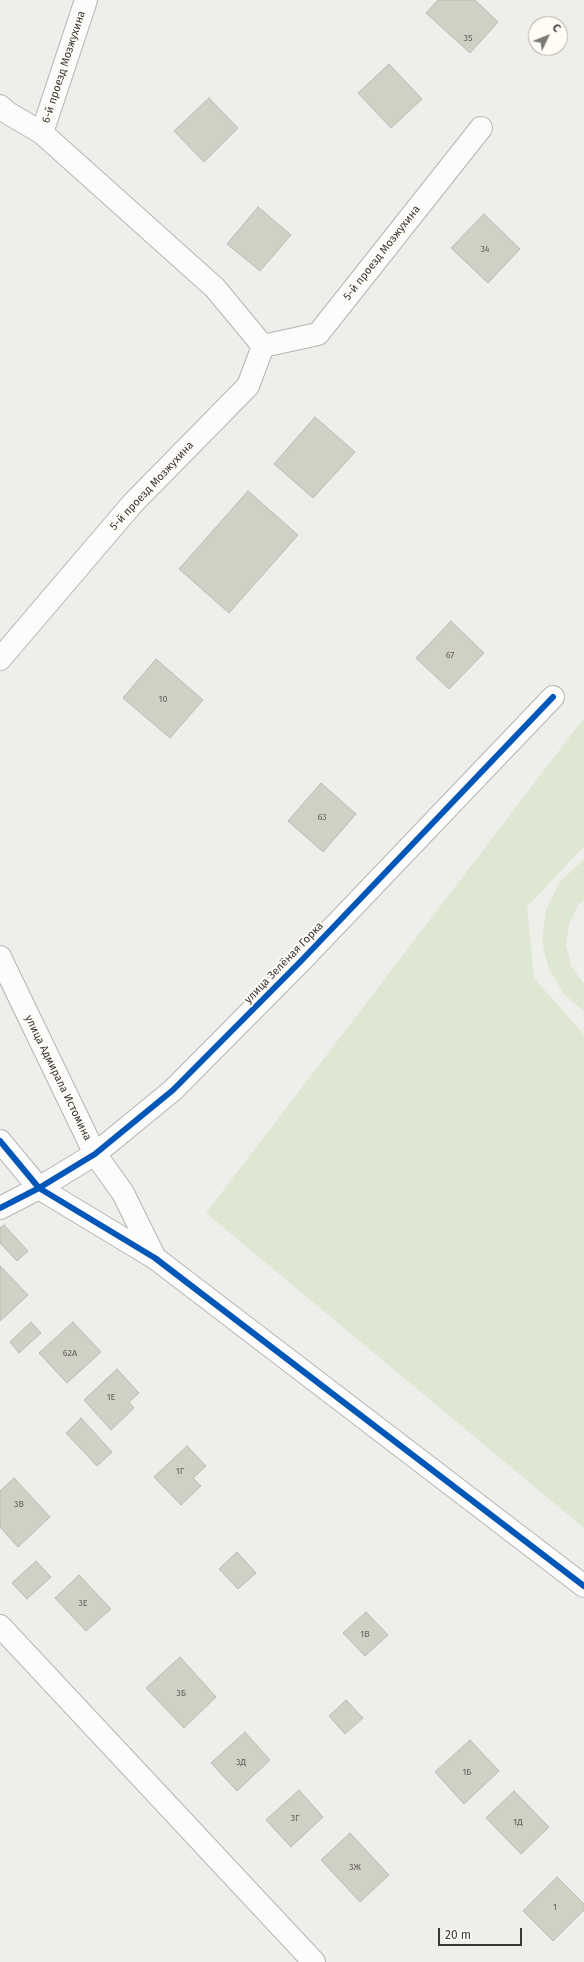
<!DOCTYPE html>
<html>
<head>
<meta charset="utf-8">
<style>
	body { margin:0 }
	#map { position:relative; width:584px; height:1962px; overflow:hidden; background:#eeeeea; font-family:"Fira Sans",sans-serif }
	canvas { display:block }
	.north { position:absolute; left:528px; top:16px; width:40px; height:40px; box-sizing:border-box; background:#fefcf5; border:1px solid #afaea9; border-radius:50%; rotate:47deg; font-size:11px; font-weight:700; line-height:16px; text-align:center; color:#393836 }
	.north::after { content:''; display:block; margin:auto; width:14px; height:18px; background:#787875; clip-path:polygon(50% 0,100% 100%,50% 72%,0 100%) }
	.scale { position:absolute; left:438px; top:1928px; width:84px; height:18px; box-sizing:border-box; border:2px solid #393836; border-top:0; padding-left:5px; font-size:12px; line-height:14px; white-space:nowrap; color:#393836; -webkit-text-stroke:3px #fefcf5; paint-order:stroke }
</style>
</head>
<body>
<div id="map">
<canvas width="584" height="1962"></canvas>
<div class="north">С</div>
<div class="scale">20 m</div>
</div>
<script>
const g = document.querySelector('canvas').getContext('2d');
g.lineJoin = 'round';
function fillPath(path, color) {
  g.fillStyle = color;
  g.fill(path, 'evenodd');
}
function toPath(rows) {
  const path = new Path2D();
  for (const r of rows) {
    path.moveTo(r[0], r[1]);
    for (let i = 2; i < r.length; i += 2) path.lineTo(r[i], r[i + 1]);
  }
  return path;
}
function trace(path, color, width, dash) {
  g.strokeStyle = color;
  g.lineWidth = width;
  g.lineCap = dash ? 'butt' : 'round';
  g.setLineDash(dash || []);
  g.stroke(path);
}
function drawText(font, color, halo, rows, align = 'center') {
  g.font = font + ' "Fira Sans",sans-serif';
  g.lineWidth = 4;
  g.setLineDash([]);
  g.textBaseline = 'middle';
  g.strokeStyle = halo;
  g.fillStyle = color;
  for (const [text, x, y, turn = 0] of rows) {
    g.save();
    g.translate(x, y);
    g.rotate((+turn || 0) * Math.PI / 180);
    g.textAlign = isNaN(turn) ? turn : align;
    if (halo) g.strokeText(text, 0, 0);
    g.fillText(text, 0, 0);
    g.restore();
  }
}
const green = toPath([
	[584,718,584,846,527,907,534,978,584,1035,584,1528,206,1213],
	[584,859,584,900,578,905,569,924,566,945,571,966,584,984,584,1011,565,995,549,970,542,940,546,910,559,883]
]);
const building = toPath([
	[438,0,475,0,498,22,470,53,426,13,438,0],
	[389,64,422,99,391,128,358,93,389,64],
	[209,98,238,128,204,162,174,131,209,98],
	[258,207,291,235,260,271,227,244,258,207],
	[484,214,520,249,488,283,451,248,484,214],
	[315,417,355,452,313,498,274,464,315,417],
	[248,491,298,535,229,613,179,569,248,491],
	[451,621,484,653,449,689,416,658,451,621],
	[156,659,203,700,170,738,123,698,156,659],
	[321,783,356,814,323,852,288,821,321,783],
	[4,1225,28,1251,17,1261,0,1243,0,1228,4,1225],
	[0,1266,28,1295,0,1321,0,1266],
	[31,1322,41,1333,19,1353,10,1342,31,1322],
	[73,1322,101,1352,67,1383,39,1353,73,1322],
	[117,1369,139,1393,129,1402,134,1408,111,1430,84,1400,117,1369],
	[81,1418,112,1452,97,1466,66,1433,81,1418],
	[187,1446,206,1466,193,1478,201,1486,181,1505,154,1477,187,1446],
	[14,1478,50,1517,18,1547,0,1527,0,1491,14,1478],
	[237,1552,256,1573,238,1589,219,1569,237,1552],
	[36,1561,51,1577,27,1599,12,1583,36,1561],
	[79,1575,111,1609,86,1631,55,1598,79,1575],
	[366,1612,388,1635,365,1656,343,1633,366,1612],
	[180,1657,216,1697,184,1728,146,1688,180,1657],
	[346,1700,363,1718,345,1734,329,1716,346,1700],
	[245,1732,270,1760,237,1791,211,1763,245,1732],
	[470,1740,499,1771,464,1804,435,1772,470,1740],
	[299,1790,323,1817,291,1847,266,1820,299,1790],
	[514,1791,549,1827,521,1854,486,1818,514,1791],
	[350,1833,389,1875,360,1902,321,1860,350,1833],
	[557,1877,584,1904,584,1910,553,1941,523,1911,557,1877]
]);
const minor = toPath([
	[0,106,8,113,42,133,215,288,263,346,248,386,133,503,0,659],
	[42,133,86,0],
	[263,346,318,334,481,128],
	[0,957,95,1154,123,1193,155,1258],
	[0,1141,39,1188,155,1258,584,1586],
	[0,1208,39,1188,95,1154,173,1090,301,961,553,697],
	[0,1626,314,1962]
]);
const cycleway = toPath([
	[0,1141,39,1188,155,1258,584,1586],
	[0,1208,39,1188,95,1154,173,1090,301,961,553,697]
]);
const numberNames = [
	["35",468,38],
	["34",485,249],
	["67",450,655],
	["10",163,699],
	["63",322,817],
	["62А",70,1353],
	["1Е",111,1397],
	["1Г",180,1471],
	["3В",19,1504],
	["3Е",83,1603],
	["1В",365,1634],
	["3Б",181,1693],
	["3Д",241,1762],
	["1Б",467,1772],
	["3Г",295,1818],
	["1Д",518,1822],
	["3Ж",355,1867],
	["1",555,1907]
];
const streetNames = [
	["6-й проезд Мозжухина",64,67,-72],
	["5-й проезд Мозжухина",382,253,-52],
	["5-й проезд Мозжухина",152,486,-47],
	["улица Зелёная Горка",284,963,-46],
	["улица Адмирала Истомина",58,1078,64]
];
fillPath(green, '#dee7d2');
fillPath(building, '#d1d0c5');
trace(building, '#babab7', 1);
trace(minor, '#b5b5b2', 24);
trace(minor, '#fcfcfc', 22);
trace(cycleway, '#0057b8', 6);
drawText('9px', '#5f5e5a', null, numberNames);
drawText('11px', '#393836', '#fefcf5', streetNames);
</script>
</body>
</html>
